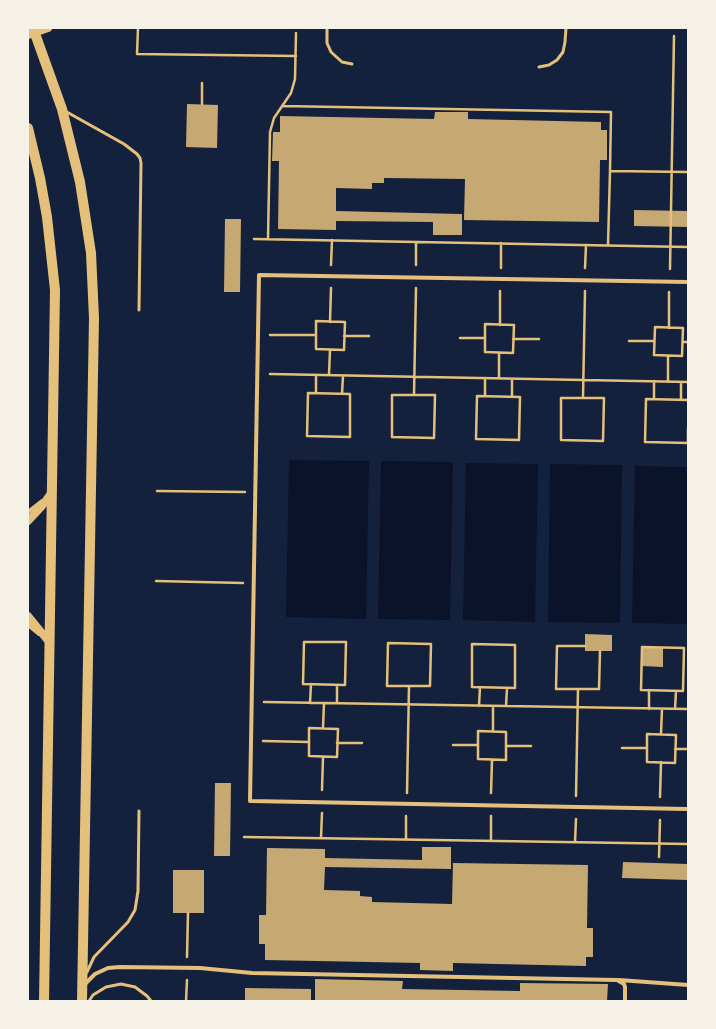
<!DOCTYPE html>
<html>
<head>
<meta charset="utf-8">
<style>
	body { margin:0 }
	#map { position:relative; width:716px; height:1029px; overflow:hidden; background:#14213d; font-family:Overpass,sans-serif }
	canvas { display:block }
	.frame { position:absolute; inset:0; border:29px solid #f6f1e7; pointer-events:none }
</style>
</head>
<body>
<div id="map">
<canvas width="716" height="1029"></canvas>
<div class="frame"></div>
</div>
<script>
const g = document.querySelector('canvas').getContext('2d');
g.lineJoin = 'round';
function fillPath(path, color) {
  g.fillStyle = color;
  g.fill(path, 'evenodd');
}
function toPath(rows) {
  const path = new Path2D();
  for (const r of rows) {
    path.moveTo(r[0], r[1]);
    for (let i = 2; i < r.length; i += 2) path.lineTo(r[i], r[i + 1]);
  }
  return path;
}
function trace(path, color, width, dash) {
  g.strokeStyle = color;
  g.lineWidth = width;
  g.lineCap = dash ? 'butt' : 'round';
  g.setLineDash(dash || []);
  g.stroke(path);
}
const water = toPath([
	[289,460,369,461,366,619,286,617],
	[381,461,453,462,450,620,378,619],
	[466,463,538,464,535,622,463,620],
	[550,464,622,465,620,623,548,622],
	[635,466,688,467,688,624,632,623]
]);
const building = toPath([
	[187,104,218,105,217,148,186,147],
	[435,112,468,112,468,119,601,122,601,130,607,130,607,160,600,160,599,222,464,220,465,179,384,178,384,183,372,183,372,189,336,188,336,211,462,214,462,235,433,235,433,222,336,221,336,230,278,229,279,161,272,161,273,132,280,132,280,116,434,119],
	[634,210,688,211,688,227,634,226],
	[225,219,241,219,240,292,224,292],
	[585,634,612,635,612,651,585,651],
	[643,648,663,648,663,667,642,666],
	[215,783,231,783,230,856,214,856],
	[422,847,451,847,451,869,325,867,324,890,360,891,360,896,372,897,372,902,452,904,453,863,588,865,587,928,593,928,593,957,586,957,586,966,453,963,453,971,420,970,420,963,265,960,265,944,259,944,259,915,266,915,267,848,325,849,325,858,422,860],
	[623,862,688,864,688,880,622,878],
	[173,870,204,870,204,913,173,913],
	[315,979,403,981,402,989,520,991,520,983,608,984,607,1001,315,1001],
	[245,988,311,989,311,1001,245,1001]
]);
const path = toPath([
	[138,28,137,54,296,56],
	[202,104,202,83],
	[282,106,611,112,610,171,688,172],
	[254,239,688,247],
	[268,239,270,132,274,118,291,93,295,79,296,33],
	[608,245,610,171],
	[331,265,332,240],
	[416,265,416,242],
	[501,268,501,243],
	[585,268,586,245],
	[670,269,674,36],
	[316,321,345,322,344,350,316,349,316,321],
	[330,322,331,288],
	[485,324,514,325,513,353,485,352,485,324],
	[500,325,500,291],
	[655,327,683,328,682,356,654,355,655,327],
	[669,328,669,292],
	[270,335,316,335],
	[344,336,369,336],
	[460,338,485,338],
	[513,339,539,339],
	[629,341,654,341],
	[683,342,688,342],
	[270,374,688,382],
	[329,375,330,350],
	[499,378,499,353],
	[668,381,668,356],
	[308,393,350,394,350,437,307,436,308,393],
	[316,393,316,375],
	[342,394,343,376],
	[392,395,435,395,434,438,392,437,392,395],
	[414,395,416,288],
	[477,396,520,397,519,440,476,439,477,396],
	[485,396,485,378],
	[512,397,512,379],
	[561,398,604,398,603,441,561,440,561,398],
	[583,398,585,291],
	[654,399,654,381],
	[681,400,681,382],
	[688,400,646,399,645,442,688,443,688,428],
	[157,491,245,492],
	[156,581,243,583],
	[304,642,346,642,345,685,303,684,304,642],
	[388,643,431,644,430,686,387,686,388,643],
	[472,644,515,645,515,688,472,687,472,644],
	[585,646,557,646,556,689,599,689,600,651],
	[642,647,684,648,683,691,641,690,642,647],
	[264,702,688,709],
	[310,703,311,684],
	[337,703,337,685],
	[479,706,480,687],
	[506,706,507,688],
	[649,709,649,690],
	[675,709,676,691],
	[309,728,338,729,337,757,309,756,309,728],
	[323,728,324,703],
	[478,731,506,732,506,760,478,759,478,731],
	[493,731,493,706],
	[647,734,676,735,675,763,647,762,647,734],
	[661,734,662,709],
	[263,741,309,742],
	[337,743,362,743],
	[453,745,478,745],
	[506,746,531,746],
	[622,748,647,748],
	[675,749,688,749],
	[322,790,323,757],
	[407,793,409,686],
	[491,793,492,760],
	[576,796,578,689],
	[660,797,661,762],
	[244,837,688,844],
	[321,838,322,813],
	[406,839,406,816],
	[491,841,491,816],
	[575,842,576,819],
	[659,857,660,820],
	[187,957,188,913],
	[186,1001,187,980]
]);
const service = toPath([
	[327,28,327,43,331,52,342,62,352,64],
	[539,67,549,65,557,60,563,52,565,42,566,28],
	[65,111,124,144,137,154,140,158,141,163,139,310],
	[87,972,94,957,128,922,135,910,138,891,139,811],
	[89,1001,93,995,106,987,121,984,135,987,147,996,151,1001]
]);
const minor = toPath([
	[688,282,259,275,250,801,688,809],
	[28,512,42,501],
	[28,625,39,634],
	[619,980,688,985],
	[85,984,95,974,108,968,120,967,200,968,252,973,617,980,624,984,625,987,625,1001]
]);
const secondary = toPath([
	[28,35,48,28],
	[28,521,42,506,52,492],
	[28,616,50,643]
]);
const primary = toPath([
	[33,28,62,109,80,182,91,253,94,318,82,1001],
	[28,128,40,178,47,217,55,290,44,1001]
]);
fillPath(water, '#0b132b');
fillPath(building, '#c6a872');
trace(path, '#e5c07b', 2.5);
trace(service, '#e5c07b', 3);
trace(minor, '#e5c07b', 4);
trace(secondary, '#e5c07b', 8);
trace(primary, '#e5c07b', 10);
</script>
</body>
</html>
